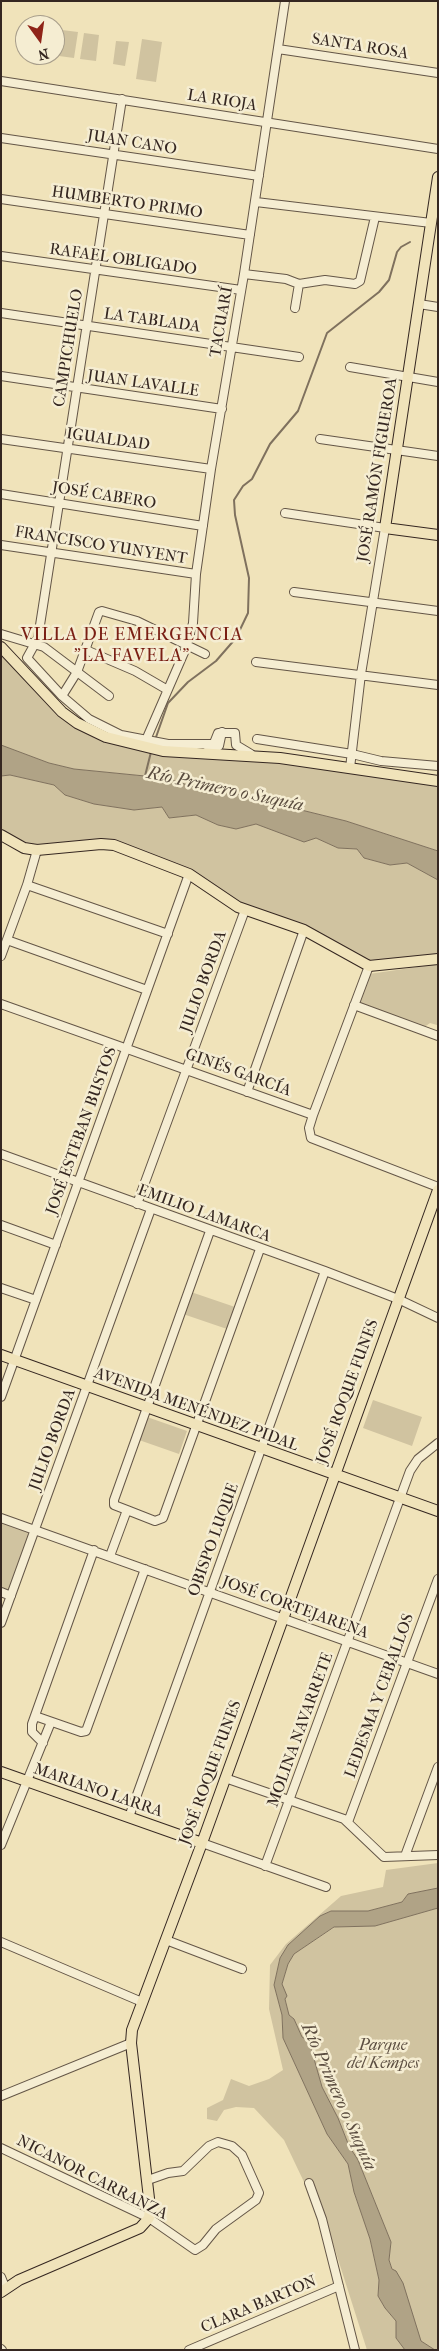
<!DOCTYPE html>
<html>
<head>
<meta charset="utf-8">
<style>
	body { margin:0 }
	#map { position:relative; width:439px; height:2351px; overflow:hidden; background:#f0e3ba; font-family:"IM FELL French Canon",serif }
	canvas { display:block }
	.frame { position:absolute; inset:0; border:2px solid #352721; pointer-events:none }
	.north { position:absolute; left:15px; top:15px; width:50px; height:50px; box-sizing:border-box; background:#f5edd2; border:1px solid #a89e8b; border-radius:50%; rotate:166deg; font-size:14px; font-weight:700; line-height:20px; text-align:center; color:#352721 }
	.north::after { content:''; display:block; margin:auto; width:18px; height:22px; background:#8f2418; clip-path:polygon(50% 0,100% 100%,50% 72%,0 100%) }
</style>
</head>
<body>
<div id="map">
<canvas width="439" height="2351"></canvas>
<div class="frame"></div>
<div class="north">N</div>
</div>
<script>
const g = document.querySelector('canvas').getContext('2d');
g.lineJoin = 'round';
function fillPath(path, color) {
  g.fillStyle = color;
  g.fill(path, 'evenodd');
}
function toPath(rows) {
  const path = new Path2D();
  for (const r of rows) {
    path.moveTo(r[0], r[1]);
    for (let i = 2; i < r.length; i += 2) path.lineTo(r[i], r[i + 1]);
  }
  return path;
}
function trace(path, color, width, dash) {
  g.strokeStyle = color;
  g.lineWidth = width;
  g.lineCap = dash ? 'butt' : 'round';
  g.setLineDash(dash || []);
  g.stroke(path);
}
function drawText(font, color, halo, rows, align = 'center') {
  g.font = font + ' "IM FELL French Canon",serif';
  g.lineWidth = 5;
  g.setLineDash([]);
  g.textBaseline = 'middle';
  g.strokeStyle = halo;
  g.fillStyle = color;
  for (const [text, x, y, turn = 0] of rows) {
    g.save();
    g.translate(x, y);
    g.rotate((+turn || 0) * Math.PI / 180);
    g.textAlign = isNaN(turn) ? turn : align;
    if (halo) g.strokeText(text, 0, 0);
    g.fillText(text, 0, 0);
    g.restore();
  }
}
const green = toPath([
	[62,30,78,32,74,58,59,56],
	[84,33,99,35,96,61,80,59],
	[142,39,162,42,156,82,136,79],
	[116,41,129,42,125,66,113,64],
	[1,647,77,723,214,754,438,781,438,851,346,821,232,793,194,787,165,778,74,769,49,763,1,745],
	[10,775,54,785,65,795,94,804,134,810,162,807,169,818,196,815,218,825,236,829,256,824,277,831,316,838,338,848,357,849,364,858,390,865,407,863,438,880,438,959,373,967,304,930,245,910,189,874,114,845,45,850,1,835,1,776],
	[438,964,437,1025,430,1023,423,1028,359,1003,369,974],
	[191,1292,235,1307,227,1329,183,1314],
	[373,1400,422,1417,412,1446,363,1428],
	[147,1417,187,1431,179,1454,139,1440],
	[1,1518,35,1530,11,1596,1,1592],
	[438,1863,438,1888,408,1894,402,1902,368,1911,331,1911,320,1916,288,1945,280,1958,274,1985,282,2015,283,2038,327,2134,348,2164,354,2192,370,2239,379,2280,378,2296,385,2308,396,2321,396,2338,405,2350,367,2350,314,2184,304,2182,284,2140,254,2108,236,2107,224,2110,217,2121,207,2119,207,2108,223,2100,231,2079,249,2086,269,2079,283,2070,269,2009,270,1965,286,1944,341,1896,383,1887,386,1870],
	[438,1908,438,2350,435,2350,421,2341,389,2260,391,2242,358,2160,349,2146,338,2118,322,2087,309,2041,302,2037,294,2019,289,2015,282,1984,288,1964,294,1954,335,1927,375,1926]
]);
const water = toPath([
	[1,745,49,763,74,769,165,778,194,787,232,793,346,821,438,851,438,880,407,863,390,865,364,858,357,849,338,848,316,838,304,842,256,824,236,829,218,825,196,815,169,818,162,807,134,810,94,804,65,795,54,785,10,775,1,776,1,745],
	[438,1888,438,1908,375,1926,334,1927,294,1954,288,1964,282,1984,287,1996,285,1999,289,2015,294,2019,302,2037,309,2041,322,2087,338,2118,349,2146,358,2160,391,2242,389,2260,392,2269,396,2271,403,2283,421,2341,435,2350,405,2350,396,2338,396,2321,385,2308,378,2296,379,2280,370,2239,354,2192,348,2164,327,2134,283,2038,282,2015,274,1985,280,1958,288,1945,320,1916,331,1911,368,1911,402,1902,408,1894,438,1888]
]);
const stream = toPath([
	[155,740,168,703,188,682,216,661,236,638,248,613,249,578,235,515,234,500,243,486,252,479,270,444,298,411,327,333,379,292,389,280,397,252,401,247,410,242],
	[145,776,151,752]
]);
const minor = toPath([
	[278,49,438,73],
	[1,81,438,149],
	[122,99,38,638,27,658,62,696,89,719,121,735,168,744,211,744,214,743,218,733,235,733,236,745,251,754],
	[1,138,259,176],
	[1,199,250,235],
	[256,202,431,223],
	[1,256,241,290],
	[244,274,286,279,299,284,325,280,355,284,360,281,375,217],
	[419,304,438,307],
	[295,308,299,284],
	[1,313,299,357],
	[350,367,438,382],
	[1,376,222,409],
	[1,439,211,469],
	[320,439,438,456],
	[1,494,203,526],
	[285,513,385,528,361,674,350,768],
	[1,545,196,574],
	[294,592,438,611],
	[1,634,44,647,109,696],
	[86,650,135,671,166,689],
	[256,662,438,685],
	[62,696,77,672,99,612,102,611,137,621,205,654],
	[257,739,352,754,381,761,438,766],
	[146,740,186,648,193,623,196,574,211,469,244,274,285,1],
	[206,752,219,746,222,732],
	[27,885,168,934],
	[7,940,147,990],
	[1,956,27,885,37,850],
	[1,1004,313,1115,309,1128,311,1138,438,1187],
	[354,1005,438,1036],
	[247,1092,304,930],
	[313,1115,369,966],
	[1,1154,325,1271,398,1299,438,1318],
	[137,1204,245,910],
	[1,1225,56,1245],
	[1,1288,36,1300],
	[1,1397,189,874],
	[127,1510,155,1521,163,1518,260,1249],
	[1,1518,438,1674],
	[110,1556,127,1510,114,1505,114,1500,210,1231],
	[1,1592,11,1596],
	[1,1623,151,1209],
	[35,1716,81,1732,86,1731,145,1569],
	[43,1743,32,1732,32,1724,94,1550],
	[225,1778,344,1819,384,1857,438,1855],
	[129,1817,325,1271],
	[348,1822,438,1579],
	[202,1843,326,1887],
	[1,1845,51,1722],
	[405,1856,438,1767],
	[265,1866,410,1471,418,1459,438,1443],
	[166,1940,242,1969],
	[1,1942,142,2002],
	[1,2096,131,2043],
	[1,2148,149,2218,195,2250,203,2245,216,2229,256,2200,259,2193,242,2155,232,2146,218,2142,209,2146,183,2171,168,2173,148,2180],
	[309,2183,322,2219,355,2350],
	[1,2277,5,2287],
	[1,2349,2,2350],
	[189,2350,339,2286]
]);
const major = toPath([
	[438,177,385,528,438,535],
	[1,647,62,712,77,723,106,737,163,751,280,758,438,781],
	[1,835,24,848,37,850,101,844,114,845,189,874,238,907,304,930,369,966,438,959],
	[1,1355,438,1511],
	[1,1772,202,1843],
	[1,2292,19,2280,140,2228,149,2218,150,2207,131,2043,132,2030,202,1843,438,1190]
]);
const streetNames = [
	["SANTA ROSA",360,47,9],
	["LA RIOJA",222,101,9],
	["JUAN CANO",132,143,9],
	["HUMBERTO PRIMO",127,203,8],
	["RAFAEL OBLIGADO",123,260,8],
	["LA TABLADA",152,321,8],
	["TACUARÍ",222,322,-80],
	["CAMPICHUELO",69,348,-81],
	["JUAN LAVALLE",143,384,8],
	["IGUALDAD",108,440,8],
	["JOSÉ RAMÓN FIGUEROA",378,470,-81],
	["JOSÉ CABERO",104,496,9],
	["FRANCISCO YUNYENT",101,546,9],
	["JULIO BORDA",204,982,-70],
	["GINÉS GARCÍA",238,1073,20],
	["JOSÉ ESTEBAN BUSTOS",82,1131,-70],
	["EMILIO LAMARCA",204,1214,20],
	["JOSÉ ROQUE FUNES",348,1392,-70],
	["AVENIDA MENÉNDEZ PIDAL",196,1410,20],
	["JULIO BORDA",53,1440,-70],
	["OBISPO LUQUE",214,1540,-70],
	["JOSÉ CORTEJARENA",295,1608,20],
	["LEDESMA Y CEBALLOS",380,1696,-70],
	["MOLINA NAVARRETE",301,1730,-70],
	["JOSÉ ROQUE FUNES",211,1773,-70],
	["MARIANO LARRA",98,1791,19],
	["NICANOR CARRANZA",92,2178,27],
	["CLARA BARTON",259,2305,-23]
];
const parkNames = [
	["Parque",383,2046],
	["del Kempes",383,2064]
];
const neighbourhoodNames = [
	["VILLA DE EMERGENCIA",132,636],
	["\"LA FAVELA\"",132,657]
];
const waterNames = [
	["Río Primero o Suquía",225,790,12],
	["Río Primero o Suquía",338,2097,66]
];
fillPath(green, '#d0c3a0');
fillPath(water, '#b0a386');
trace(water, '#7f715e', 1);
trace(stream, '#7f715e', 2);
trace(minor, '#645647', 10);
trace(major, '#352721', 12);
trace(minor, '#f5edd2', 8);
trace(major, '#f0e3ba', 10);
drawText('16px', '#352721', '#f5edd2', streetNames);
drawText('italic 16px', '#5c4e41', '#f5edd2', parkNames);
g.letterSpacing = '1px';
drawText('18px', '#7a1f14', '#f5edd2', neighbourhoodNames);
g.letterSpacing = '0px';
drawText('italic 18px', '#5a4c3f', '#f5edd2', waterNames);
</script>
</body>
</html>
